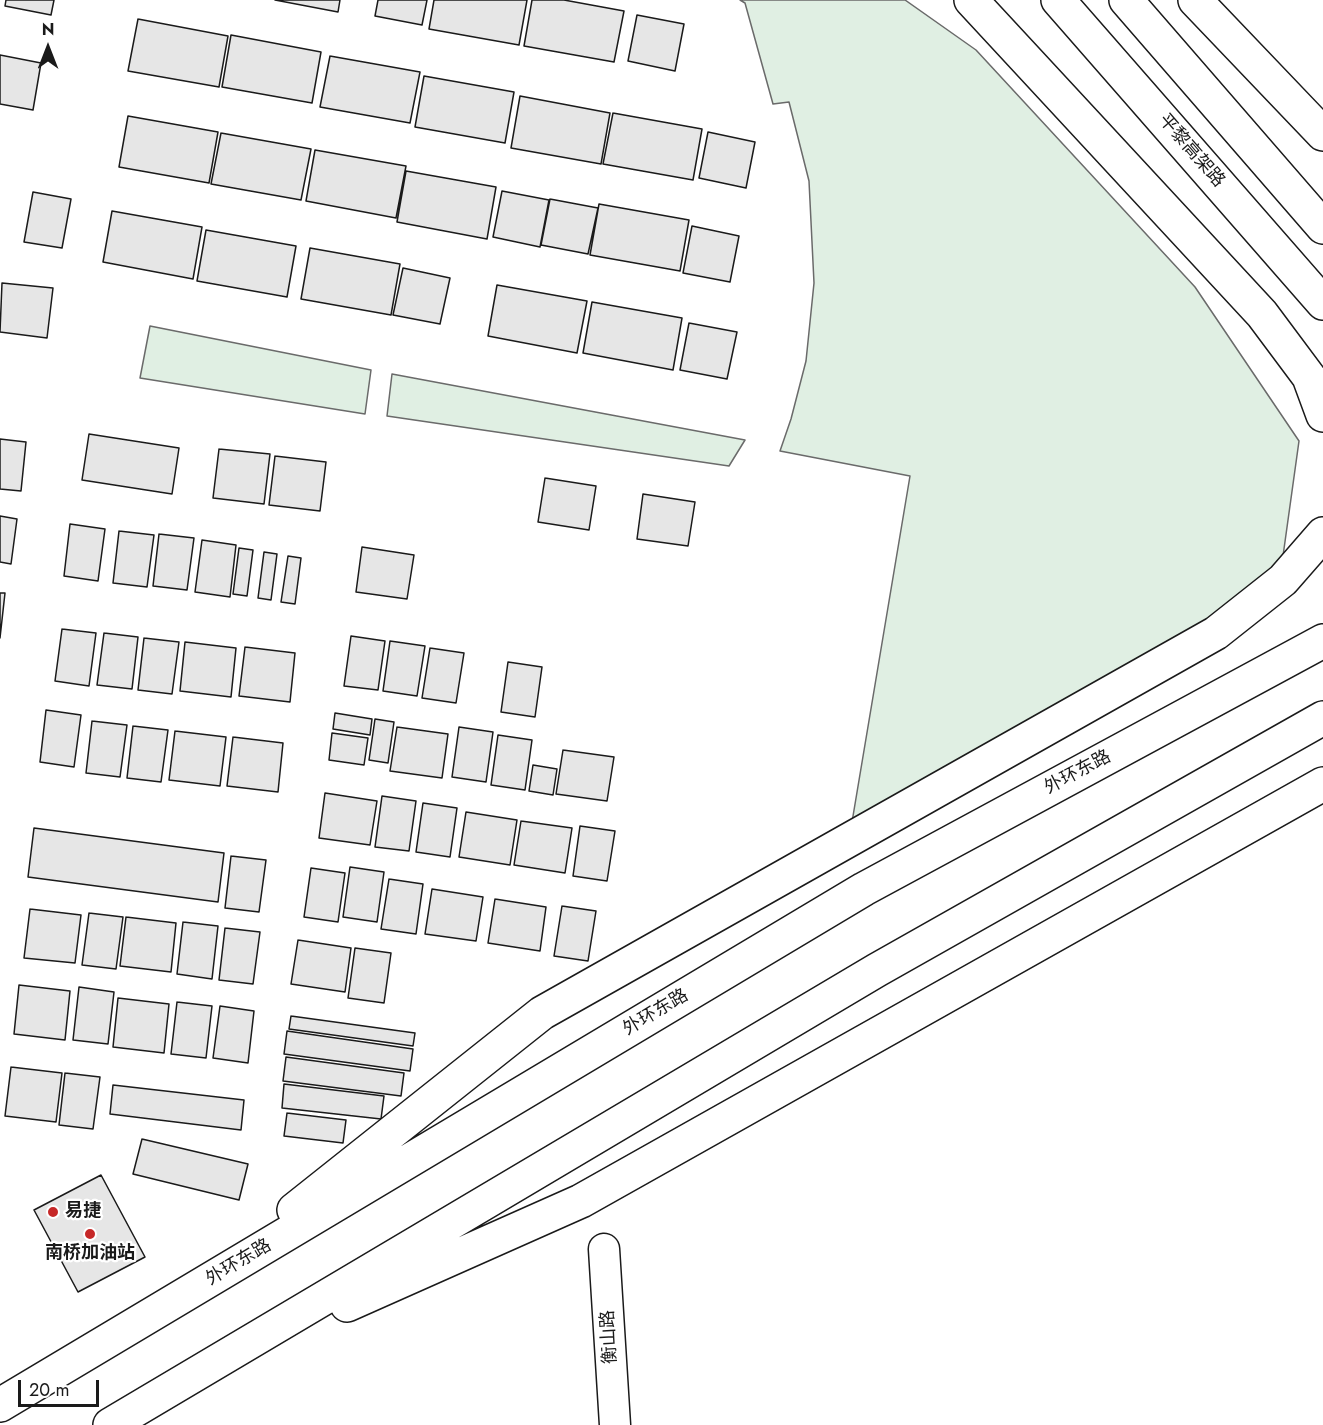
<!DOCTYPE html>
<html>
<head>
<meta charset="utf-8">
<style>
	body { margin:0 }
	#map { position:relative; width:1323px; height:1425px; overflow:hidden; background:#fff; font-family:Jost,sans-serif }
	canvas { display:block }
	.north { position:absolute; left:18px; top:18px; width:60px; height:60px; -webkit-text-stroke:4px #fff; paint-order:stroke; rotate:0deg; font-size:16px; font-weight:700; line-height:24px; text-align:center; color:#1a1a1a }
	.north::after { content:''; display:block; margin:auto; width:21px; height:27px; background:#1a1a1a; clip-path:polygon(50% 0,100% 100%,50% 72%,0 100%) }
	.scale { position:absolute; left:18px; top:1380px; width:81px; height:27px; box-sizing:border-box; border:3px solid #1a1a1a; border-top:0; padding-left:8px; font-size:18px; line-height:21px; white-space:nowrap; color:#1a1a1a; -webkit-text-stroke:4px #fff; paint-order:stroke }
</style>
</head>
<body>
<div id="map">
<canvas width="1323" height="1425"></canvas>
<div class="north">N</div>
<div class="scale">20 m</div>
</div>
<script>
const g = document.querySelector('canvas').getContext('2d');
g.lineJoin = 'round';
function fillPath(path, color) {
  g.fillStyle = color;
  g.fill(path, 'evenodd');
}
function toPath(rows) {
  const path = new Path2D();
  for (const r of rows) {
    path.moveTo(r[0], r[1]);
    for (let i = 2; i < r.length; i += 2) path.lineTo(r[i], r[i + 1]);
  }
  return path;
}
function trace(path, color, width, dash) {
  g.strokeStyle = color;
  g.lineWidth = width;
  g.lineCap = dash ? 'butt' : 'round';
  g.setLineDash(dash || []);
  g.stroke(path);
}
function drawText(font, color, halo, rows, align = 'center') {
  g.font = font + ' Jost,"Noto Sans SC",sans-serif';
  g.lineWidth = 4.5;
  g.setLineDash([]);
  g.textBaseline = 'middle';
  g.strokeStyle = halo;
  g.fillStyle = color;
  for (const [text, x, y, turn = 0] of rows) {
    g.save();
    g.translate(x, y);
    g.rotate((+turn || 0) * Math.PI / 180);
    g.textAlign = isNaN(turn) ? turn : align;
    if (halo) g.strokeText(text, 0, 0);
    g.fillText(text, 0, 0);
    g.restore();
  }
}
const green = toPath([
	[740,0,905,0,976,50,1195,287,1299,441,1283,556,1273,582,851,828,910,476,780,451,791,419,806,361,814,283,809,181,789,102,773,104,745,3,740,0],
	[150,326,371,370,365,414,140,378,150,326],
	[392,374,745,440,729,466,387,416,392,374]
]);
const building = toPath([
	[6,0,54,0,51,15,5,6,6,0],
	[275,0,340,0,338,12,275,0],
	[378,0,427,0,422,25,375,16,378,0],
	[434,0,527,0,519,45,429,29,434,0],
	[532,0,564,0,624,11,614,62,524,46,532,0],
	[637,15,684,24,675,71,628,61,637,15],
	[138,19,228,36,219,87,128,71,138,19],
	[231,35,321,52,312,103,222,87,231,35],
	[0,55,41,63,33,110,0,104,0,55],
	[330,56,420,72,410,123,320,107,330,56],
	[424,76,514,92,505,143,415,127,424,76],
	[520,96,610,113,601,164,511,148,520,96],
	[613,113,702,129,693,180,603,164,613,113],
	[128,116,218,132,209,183,119,167,128,116],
	[708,132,755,142,746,188,699,178,708,132],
	[221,133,311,149,301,200,211,184,221,133],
	[315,150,406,166,396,218,306,201,315,150],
	[406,171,496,187,487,239,397,222,406,171],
	[502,191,549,200,540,247,493,237,502,191],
	[33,192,71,199,62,248,24,242,33,192],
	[550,199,598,208,588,254,541,245,550,199],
	[599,204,689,220,680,271,590,255,599,204],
	[112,211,202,227,193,279,103,262,112,211],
	[692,226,739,236,730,282,683,273,692,226],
	[206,230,296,246,287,297,197,281,206,230],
	[310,248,400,264,391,315,301,299,310,248],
	[403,268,450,278,440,324,393,315,403,268],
	[2,283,53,288,47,338,0,332,2,283],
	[497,285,587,301,577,353,488,336,497,285],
	[592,302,682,318,673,370,583,353,592,302],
	[689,323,737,332,727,379,680,370,689,323],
	[89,434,179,448,172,494,82,480,89,434],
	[0,439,26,442,21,491,0,489,0,439],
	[219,449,270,454,264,504,213,498,219,449],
	[275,456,326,462,320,511,269,505,275,456],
	[545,478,596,486,589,530,538,522,545,478],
	[643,494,695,502,688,546,637,539,643,494],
	[0,516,17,519,11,564,0,562,0,516],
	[70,524,105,529,98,581,64,576,70,524],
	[119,531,154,535,147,587,113,583,119,531],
	[159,534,194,538,187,590,153,586,159,534],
	[202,540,236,545,230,597,195,592,202,540],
	[362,547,414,555,407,599,356,592,362,547],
	[239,548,253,550,247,596,233,594,239,548],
	[264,552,277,554,271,600,258,598,264,552],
	[288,556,301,558,295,604,281,602,288,556],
	[0,593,5,593,0,638,0,593],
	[62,629,96,633,89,686,55,681,62,629],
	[104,633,138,637,132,689,97,685,104,633],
	[351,636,385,641,378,690,344,686,351,636],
	[144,638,179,642,172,694,138,690,144,638],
	[390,641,425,646,417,696,383,691,390,641],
	[185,642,236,648,231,697,180,691,185,642],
	[245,647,295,653,290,702,239,696,245,647],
	[430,648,464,653,456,703,422,698,430,648],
	[508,662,542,667,535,717,501,712,508,662],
	[46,710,81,715,74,767,40,762,46,710],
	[335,713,372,719,370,735,333,729,335,713],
	[375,719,394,722,388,763,369,760,375,719],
	[92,721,127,725,120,777,86,773,92,721],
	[133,726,168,730,161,782,127,778,133,726],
	[397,727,448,734,442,778,390,771,397,727],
	[459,727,493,732,486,782,452,777,459,727],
	[175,731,226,737,220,786,169,780,175,731],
	[332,733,368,738,364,765,329,760,332,733],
	[498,735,532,740,525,790,491,785,498,735],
	[233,737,283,743,278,792,227,786,233,737],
	[563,750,614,757,607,801,556,794,563,750],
	[533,765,557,769,553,795,529,791,533,765],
	[325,793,377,801,370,845,319,838,325,793],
	[382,796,416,801,409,851,375,847,382,796],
	[423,803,457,808,450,857,416,852,423,803],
	[466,812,517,820,510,865,459,857,466,812],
	[521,821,572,828,565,873,514,865,521,821],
	[580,826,615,831,607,881,573,876,580,826],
	[34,828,224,853,218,902,28,877,34,828],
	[231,856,266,860,259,912,225,908,231,856],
	[350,867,384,872,377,922,343,917,350,867],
	[311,868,345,873,338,922,304,917,311,868],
	[389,879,423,884,416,934,381,929,389,879],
	[432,889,483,897,476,941,425,934,432,889],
	[495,899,546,907,540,951,488,943,495,899],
	[562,906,596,911,588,961,554,956,562,906],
	[30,909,81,915,75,963,24,958,30,909],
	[89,913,123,917,116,969,82,965,89,913],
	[126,917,176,923,171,972,120,966,126,917],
	[183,922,218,926,212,979,177,974,183,922],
	[225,928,260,932,253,984,219,980,225,928],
	[298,940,351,948,345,992,291,984,298,940],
	[355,948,391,953,384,1003,348,998,355,948],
	[19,985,70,991,65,1040,14,1034,19,985],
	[79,987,114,992,108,1044,73,1040,79,987],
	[118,998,169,1004,164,1053,113,1047,118,998],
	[177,1002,212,1006,206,1058,171,1054,177,1002],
	[220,1006,254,1011,248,1063,213,1058,220,1006],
	[291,1016,415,1033,413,1046,289,1029,291,1016],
	[287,1031,413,1049,410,1071,284,1054,287,1031],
	[286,1057,404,1073,401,1096,283,1081,286,1057],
	[11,1067,62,1073,56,1122,5,1116,11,1067],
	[65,1073,100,1077,93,1129,59,1125,65,1073],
	[284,1084,384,1096,381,1119,282,1108,284,1084],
	[113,1085,244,1100,241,1130,110,1114,113,1085],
	[287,1113,346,1120,343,1143,284,1136,287,1113],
	[142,1139,248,1164,239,1200,133,1174,142,1139],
	[101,1175,145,1257,78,1292,34,1210,101,1175]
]);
const minor = toPath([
	[604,1249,615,1425]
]);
const highway = toPath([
	[971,0,1262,314,1309,377,1323,415],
	[1058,0,1323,303],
	[1126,0,1323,227],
	[1195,0,1323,134],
	[294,1210,542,1013,1216,633,1283,580,1323,534],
	[347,1305,581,1201,1323,784],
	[0,1405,864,889,1323,641],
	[110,1425,877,970,1323,718]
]);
const markers = [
	[53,1212,6,"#c62828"],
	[90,1234,6,"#c62828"]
];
const streetNames = [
	["平黎高架路",1191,151,49],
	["外环东路",1078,773,-28],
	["外环东路",656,1013,-31],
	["外环东路",239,1263,-31],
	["衡山路",610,1337,-93]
];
const poiNames = [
	["易捷",65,1212],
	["南桥加油站",90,1254,"center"]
];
fillPath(green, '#e0efe3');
trace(green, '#6a6a6a', 1.5);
fillPath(building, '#e6e6e6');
trace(building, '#1a1a1a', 1.5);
trace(minor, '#1a1a1a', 33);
trace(highway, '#1a1a1a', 36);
trace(minor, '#fff', 30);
trace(highway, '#fff', 33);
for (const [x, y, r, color] of markers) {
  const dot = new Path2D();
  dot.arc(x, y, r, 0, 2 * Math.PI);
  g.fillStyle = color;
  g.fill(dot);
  trace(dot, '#fff', 2);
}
drawText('18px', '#1a1a1a', '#fff', streetNames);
drawText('bold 18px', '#1a1a1a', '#fff', poiNames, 'left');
</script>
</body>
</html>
